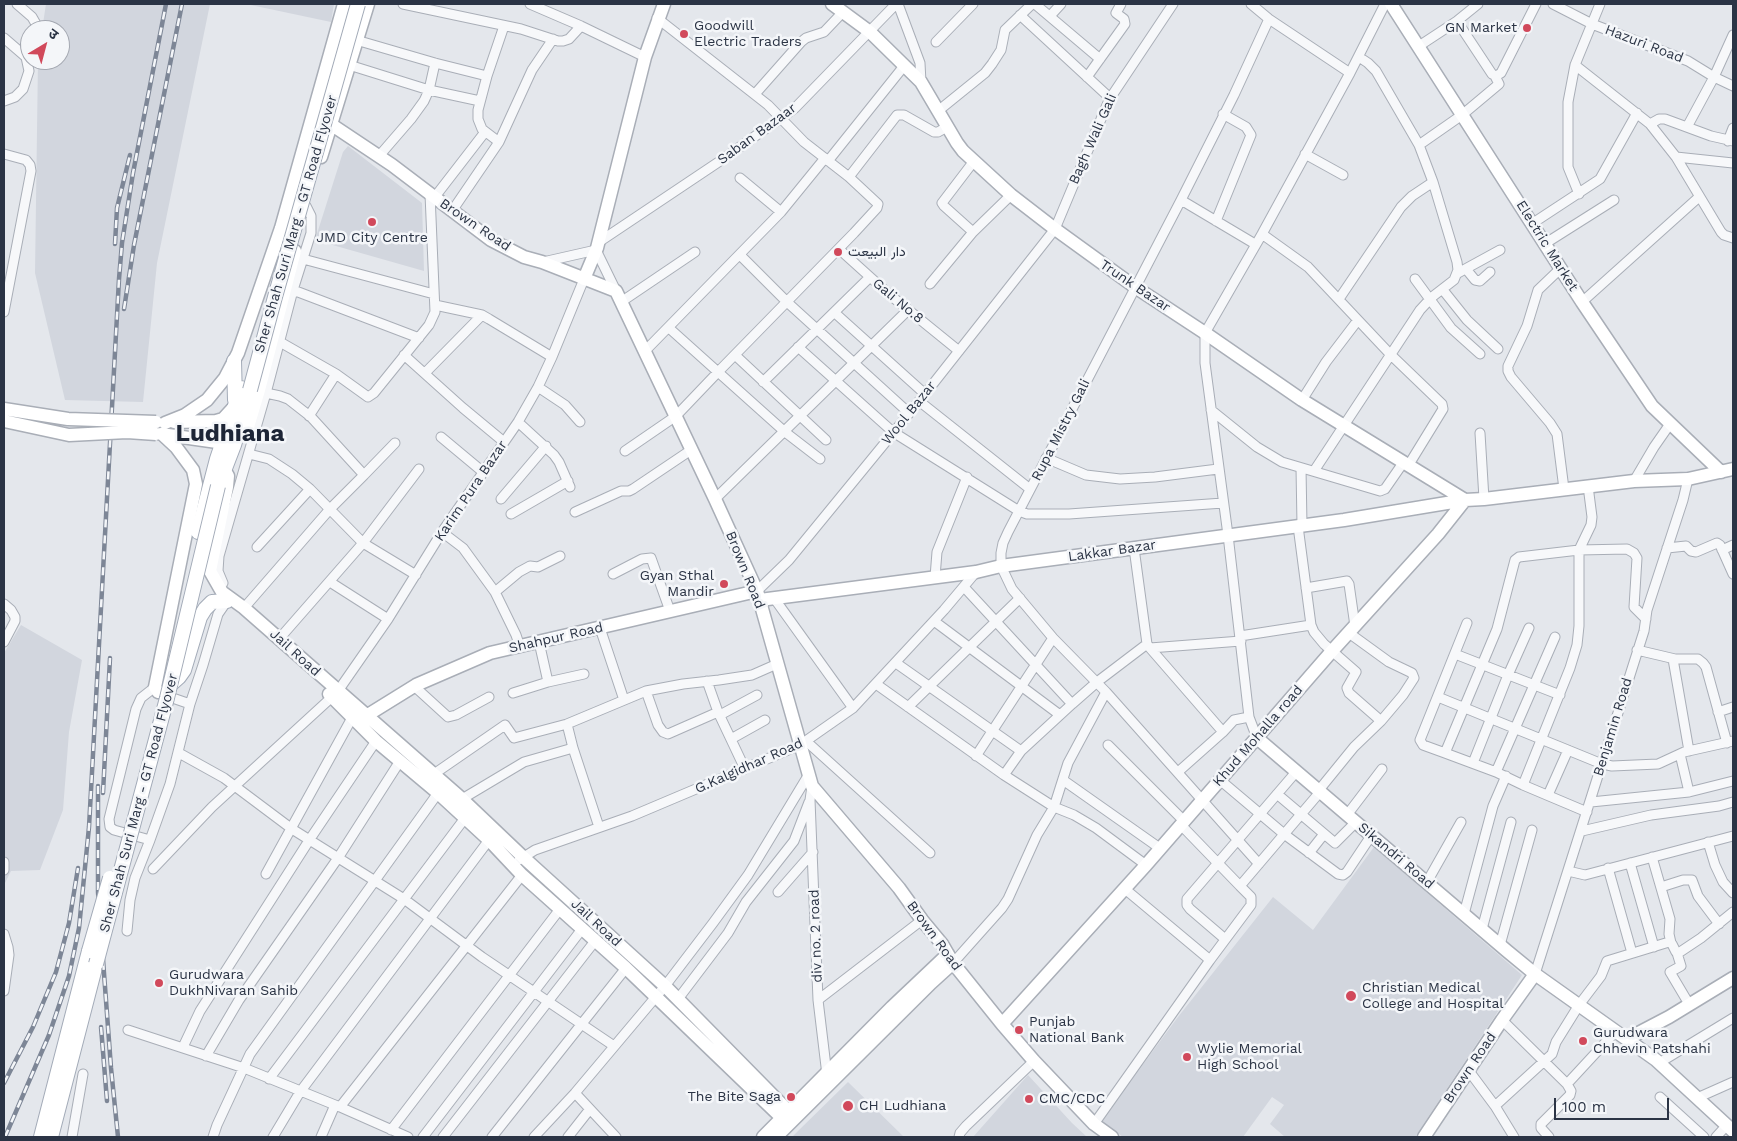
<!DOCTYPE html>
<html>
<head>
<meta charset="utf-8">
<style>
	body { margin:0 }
	#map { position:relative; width:1737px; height:1141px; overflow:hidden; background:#e4e7ec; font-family:"Work Sans","Noto Sans Devanagari",sans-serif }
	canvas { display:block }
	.frame { position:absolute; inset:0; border:5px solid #2b3445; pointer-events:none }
	.north { position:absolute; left:20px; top:20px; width:50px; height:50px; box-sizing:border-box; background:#f4f6f9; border:1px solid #a4a8b1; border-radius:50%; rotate:37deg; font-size:14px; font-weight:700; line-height:20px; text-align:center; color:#2b3445 }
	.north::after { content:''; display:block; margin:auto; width:18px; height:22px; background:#d1495b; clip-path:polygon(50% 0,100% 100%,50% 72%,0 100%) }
	.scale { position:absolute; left:1554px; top:1098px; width:115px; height:22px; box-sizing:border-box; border:2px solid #2b3445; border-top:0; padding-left:6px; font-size:15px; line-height:18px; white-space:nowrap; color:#2b3445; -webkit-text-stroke:4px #f4f6f9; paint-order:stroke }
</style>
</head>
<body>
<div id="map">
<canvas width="1737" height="1141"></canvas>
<div class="frame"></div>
<div class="north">उ</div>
<div class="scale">100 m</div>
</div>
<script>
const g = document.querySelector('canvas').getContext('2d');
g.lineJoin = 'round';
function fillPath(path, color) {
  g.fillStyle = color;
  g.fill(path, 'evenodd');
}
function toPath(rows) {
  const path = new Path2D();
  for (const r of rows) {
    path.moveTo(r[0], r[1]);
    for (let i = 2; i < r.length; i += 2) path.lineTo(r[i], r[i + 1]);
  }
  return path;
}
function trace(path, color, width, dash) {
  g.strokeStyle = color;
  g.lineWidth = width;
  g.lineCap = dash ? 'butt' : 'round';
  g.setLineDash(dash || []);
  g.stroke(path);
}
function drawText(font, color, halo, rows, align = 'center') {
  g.font = font + ' "Work Sans",Vazirmatn,sans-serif';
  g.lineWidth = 5;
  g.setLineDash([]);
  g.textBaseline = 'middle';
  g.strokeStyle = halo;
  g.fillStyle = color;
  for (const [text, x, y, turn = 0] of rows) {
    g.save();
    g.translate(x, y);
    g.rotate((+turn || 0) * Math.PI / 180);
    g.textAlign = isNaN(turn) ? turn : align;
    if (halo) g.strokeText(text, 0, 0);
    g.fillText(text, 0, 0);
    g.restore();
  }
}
const built = toPath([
	[46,4,210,4,157,263,143,402,65,400,35,273,38,60,60,60,60,30,42,30],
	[246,4,334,4,331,22],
	[348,146,422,203,424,271,315,240,343,152],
	[21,625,82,660,69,732,63,810,40,870,11,871,4,885,4,653],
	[1374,847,1522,975,1415,1137,1285,1137,1270,1124,1284,1105,1272,1097,1243,1137,1123,1137,1101,1121,1178,1017,1273,897,1313,930],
	[1028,1075,1072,1123,1087,1137,973,1137],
	[848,1082,904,1137,792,1137,799,1130]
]);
const street = toPath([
	[17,4,32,17,36,24,35,30],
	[403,4,521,29,558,41,563,41,569,39,581,26],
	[530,4,581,26,645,57],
	[898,4,920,63,921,82],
	[1035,4,1100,59],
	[1251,4,1269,19,1350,73],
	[1553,4,1592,24,1688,61,1714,77,1733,86],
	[1020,15,1110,98],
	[1050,16,1061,4],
	[657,18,768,105,804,142,849,177,878,204,877,208,854,233,718,372,785,432,820,459],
	[1457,21,1492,74,1496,76,1501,73,1536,4],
	[4,38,26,57],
	[356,40,435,63,487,76],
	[936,42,973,4],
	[1419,46,1457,21,1478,4],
	[349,65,429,90,480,101],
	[1575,65,1650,124,1676,157,1721,232,1724,235,1733,238],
	[1087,77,1125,24,1124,19,1116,13,1121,4],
	[755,94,801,42,806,38,824,32,843,12],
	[4,101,15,97,23,89,29,71,26,57,30,43],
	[938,111,985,73,992,64,1001,50,1005,30,1032,4],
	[1650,124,1659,119,1665,119,1711,136,1733,141],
	[1687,127,1714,77,1733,35],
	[1728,141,1733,128],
	[499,142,532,70,553,39],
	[1419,145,1462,115,1499,84,1495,76],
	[4,154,26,160,30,165,31,171,4,312],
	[1305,154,1343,175],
	[379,156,411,119,424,101,429,90,435,63],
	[1676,157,1733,163],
	[828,161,904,66],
	[849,177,897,115,904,115,934,132,938,132,947,127],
	[740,178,781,212],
	[1579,194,1568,167,1568,102,1575,65,1600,4],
	[434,198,485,132],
	[1181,200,1255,244],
	[452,211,499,142,482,129,478,119,478,110,487,76,504,26],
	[1216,221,1251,135,1246,127,1223,114],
	[1533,223,1600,179,1637,113],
	[973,232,944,206,942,203,974,161],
	[1262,234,1308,267,1390,354,1442,404,1443,409,1408,466],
	[599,242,720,161,795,108,896,4],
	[1546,243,1614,200],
	[839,249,890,295,959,351],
	[740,255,787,302,909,413],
	[303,259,434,294],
	[543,262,596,250,616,291],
	[1561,268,1538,290,1527,326,1508,366,1508,371,1511,377,1550,423,1557,434,1564,489],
	[1466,269,1475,280,1480,281,1490,272],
	[1458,273,1500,250],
	[1415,279,1451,328,1480,354],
	[930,284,973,232,1011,195],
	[293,290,419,338],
	[1443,290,1467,320,1498,349],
	[1339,299,1401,207,1412,196,1433,182],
	[621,302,695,252],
	[1582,302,1699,197],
	[435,305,482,315,489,319,552,357],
	[835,313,925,394],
	[280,342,336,374,368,397,374,393,429,325,435,312,430,194],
	[798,347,893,432,1019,511,1027,514,1069,514,1223,503],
	[644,352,781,212,825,158],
	[404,355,463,408,504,442],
	[735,355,826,440],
	[425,373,482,315],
	[763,382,870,277],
	[538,387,565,405,580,422],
	[1302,400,1326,362,1358,320],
	[919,401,1030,489],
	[1211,410,1257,447,1282,462,1380,491,1385,489,1403,463],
	[309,416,336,374],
	[518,422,554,455,559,462,570,487],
	[1480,433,1484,499],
	[441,437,483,472],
	[625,451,676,416,718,372,669,328],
	[249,454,269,459,292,474,310,489,363,543,416,575],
	[1046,458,1086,475,1120,479,1155,477,1218,469],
	[1301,468,1302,525],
	[1314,471,1420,310,1432,297,1454,280,1458,270,1457,262,1433,182,1419,145,1376,71,1368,63,1359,57],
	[364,475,395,443],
	[1634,481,1654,447,1670,424],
	[501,499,546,446],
	[715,499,908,310],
	[575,512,621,491,629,491,633,489,691,450],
	[511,514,568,481],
	[1298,526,1311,625,1314,632,1324,644,1356,672,1347,688,1349,693,1381,721],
	[442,532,463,548,495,592],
	[257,547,310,489],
	[1134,548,1147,644,1150,648],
	[1667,548,1686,546,1691,551,1696,552,1717,543,1720,545,1733,574],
	[1722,550,1733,545],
	[613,574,642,559,651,558,670,611],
	[935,577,937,552,967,477],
	[330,582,388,619],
	[223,583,218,571,219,556,266,393,293,290,311,233,311,216,306,206],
	[964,587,1072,704],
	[1306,588,1347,581,1349,584,1355,626],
	[757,591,789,560,925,394,1055,229,1109,100,1173,4],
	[774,598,853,708],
	[4,604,11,610,15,617,15,621,4,642],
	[244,608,330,509,364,475,311,417,288,399,280,396,266,393],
	[934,621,1060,715],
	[600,628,624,700],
	[1240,636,1311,625],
	[279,639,363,543,419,469],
	[1241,641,1150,648,1223,732,1234,720,1249,717],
	[539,642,548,682,584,674],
	[520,647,516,635,495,592,519,572,530,566,538,567,560,556],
	[1637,650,1675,659,1698,659,1703,663,1706,667,1727,743],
	[1455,654,1560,695],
	[1673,659,1689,751],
	[896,663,1021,751],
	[707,681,718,712,745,769],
	[876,684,1004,775,1054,807,1074,815,1096,828,1146,865],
	[414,686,448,717,456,715,489,697],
	[155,687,141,698,136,709,109,819,110,827,114,830,150,840,170,784,190,704,203,665,218,614,227,601],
	[338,691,388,619,442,532,518,422,538,387,552,357,584,279],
	[646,691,658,725,663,732,668,734,718,712],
	[513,693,548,682],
	[164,695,190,704],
	[1438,697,1602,764,1612,766,1658,764,1684,752,1733,741],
	[908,707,1020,598],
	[1718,712,1733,707],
	[720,715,757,695],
	[567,724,646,691,683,684,719,680,752,675,777,664],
	[1257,738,1249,717,1228,535,1205,363,1205,333,1262,234,1350,73,1385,4],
	[731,739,765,720],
	[806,741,930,853],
	[1108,745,1184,821],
	[179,753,224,778,292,829,404,899,482,957,614,1046],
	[1445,753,1423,745,1420,740,1467,623],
	[1680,754,1689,792],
	[976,756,1053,638],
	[1473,763,1508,675,1529,628],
	[1178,772,1223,732],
	[1496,772,1555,637],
	[434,774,505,725,514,738,567,724,573,748],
	[1004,775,1021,751,1072,704,1097,682,1147,644],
	[1063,780,1161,849],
	[1220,780,1284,834,1338,874,1343,875,1347,872,1371,836],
	[1523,785,1570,668,1577,645,1579,626,1579,550,1591,525,1592,517,1588,486],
	[812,786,810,800,818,1000,827,1075],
	[1319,790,1354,747,1381,721,1403,695,1414,678,1412,673,1389,662,1349,633],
	[1277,794,1335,843,1356,822],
	[1548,795,1568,750],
	[462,799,524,762,573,748,599,827],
	[1591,802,1689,792,1733,781],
	[1587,812,1523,785,1496,772,1445,753,1497,629,1515,560,1519,557,1579,550,1627,549,1634,553,1637,558,1634,607,1646,619],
	[1347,815,1382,769],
	[1181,825,1240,886],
	[1582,831,1651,815,1719,806,1733,802],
	[1708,842,1715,865,1723,882,1733,893],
	[1309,853,1324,834],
	[1652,857,1670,919,1669,934,1671,943],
	[519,860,535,850,632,816,800,745,853,708,944,610,976,572],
	[4,862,4,870],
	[1630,863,1654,947],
	[1259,864,1106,692,1053,638,1012,589,1001,566,1001,553,1003,543,1008,532,1181,200,1234,95,1269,19],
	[1608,868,1632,953],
	[153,869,212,807,332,697],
	[1568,871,1585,875,1733,836],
	[266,874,353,716],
	[1427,882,1461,822],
	[1661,887,1683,880,1692,880,1698,896,1719,924],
	[1125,889,1210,960],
	[778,892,813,852],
	[1464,914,1493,806,1506,776],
	[1482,929,1511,822],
	[127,931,130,900,135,878,150,840],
	[4,934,8,947,9,955,4,991],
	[1225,939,1190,909,1187,905,1187,899,1296,772],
	[1500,945,1532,830],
	[1677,953,1681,966,1670,972,1689,1004],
	[953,963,1002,908,1008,899,1037,835,1054,807,1068,763,1106,692],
	[1535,974,1644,631,1647,610,1683,500,1688,479],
	[678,999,728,933,746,902,794,841,809,802],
	[818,1000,922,920],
	[1502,1020,1567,1084,1616,1031],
	[128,1030,244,1068,340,1107,408,1137],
	[183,1047,200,1011,310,839,376,741],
	[206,1056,239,1000,338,858,400,761],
	[1659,1063,1733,1018],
	[1469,1071,1495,1106,1514,1137],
	[269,1079,465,818],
	[575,1093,616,1137],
	[1660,1097,1704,1137],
	[1697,1098,1733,1082],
	[1495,1106,1552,1054,1556,1042,1579,1005,1601,976,1607,961,1669,942,1672,944,1676,952,1680,952,1701,938,1733,912],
	[340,1107,522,875],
	[1094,1124,1210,960,1251,905,1251,897,1240,886,1320,792],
	[391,1130,560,909],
	[72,1137,83,1074],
	[213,1137,217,1125,250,1054,438,793],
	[273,1137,300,1092,489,840],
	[321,1137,335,1105],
	[423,1137,582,929],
	[443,1137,595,941],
	[492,1137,626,968],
	[534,1137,575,1093,665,986,713,923,748,875,809,774],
	[568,1137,590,1109],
	[959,1137,960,1133,966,1126,1034,1061],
	[1549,1137,1541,1128,1541,1124,1570,1095,1571,1091,1567,1084],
	[1716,1137,1727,1125]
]);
const secondary = toPath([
	[832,4,870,32,921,82,957,143,963,151,1011,195,1055,229,1135,287,1205,333,1302,400,1465,500],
	[1391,4,1582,302,1652,406,1721,472],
	[313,118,332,125,392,165,491,240,524,257,542,262,616,291,715,499,757,591,812,786,899,888,922,920,942,944,953,963,1002,1024,1034,1061,1094,1124,1112,1137],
	[321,157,368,4],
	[584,279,597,248,645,57,664,4],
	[174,422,216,421,223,419,234,407],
	[165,423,185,415,207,400,225,378,238,353,281,228,344,4],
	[248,427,259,390,295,251],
	[161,434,231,444],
	[224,469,228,476,227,487,210,571,222,592,244,608,462,799,523,857,665,986,795,1118],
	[760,600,976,572,1001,566,1344,520,1465,500,1484,499,1634,481,1688,479,1733,469],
	[158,692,155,687,196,484,193,470,176,447,162,434],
	[329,694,376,741,438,793,489,840,522,875,626,968,783,1119],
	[366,716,416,685,490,653,757,591],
	[1257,738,1507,951,1535,974,1656,1060,1733,1131],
	[1002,1024,1146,865,1332,651,1438,534,1465,500],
	[1627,1039,1669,1017,1733,978],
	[763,1137,892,1007,948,954],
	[776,1137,931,983,953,963],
	[1424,1137,1502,1020,1535,974]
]);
const primary = toPath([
	[234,361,235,400],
	[219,484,234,445,250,390],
	[198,532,217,459,241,388],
	[170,685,179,677,184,670,200,617,205,609,212,602,227,601],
	[41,1137,89,951],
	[51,1137,96,964]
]);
const rail = toPath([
	[115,244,117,208,130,155],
	[124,309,134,245,182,4],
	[98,786,98,892,111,1068,118,1137],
	[103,793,110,658],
	[101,1027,107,1101],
	[4,1083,33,1027,56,972,69,923,78,868],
	[5,1137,49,1035,69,976,79,928,89,827,119,279,122,243,133,173,166,4]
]);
const secondaryBridge = toPath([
	[4,409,68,419,156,422],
	[4,421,69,435,127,432,156,434]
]);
const primaryBridge = toPath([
	[250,390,275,297,358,4],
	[89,951,110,878],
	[96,964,167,698,218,486]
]);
const markers = [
	[1527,28,5,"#d1495b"],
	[684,34,5,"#d1495b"],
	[372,222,5,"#d1495b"],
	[838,252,5,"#d1495b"],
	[724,584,5,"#d1495b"],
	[159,983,5,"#d1495b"],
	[1351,996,6,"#d1495b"],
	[1019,1030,5,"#d1495b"],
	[1583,1041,5,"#d1495b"],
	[1187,1057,5,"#d1495b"],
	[791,1097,5,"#d1495b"],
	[1029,1099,5,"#d1495b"],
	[848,1106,6,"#d1495b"]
];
const poiNames = [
	["Goodwill",694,26],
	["Electric Traders",694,42],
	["GN Market",1517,28,"right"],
	["JMD City Centre",372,238,"center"],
	["دار البیعت",848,252],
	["Gyan Sthal",714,576,"right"],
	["Mandir",714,592,"right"],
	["Gurudwara",169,975],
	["DukhNivaran Sahib",169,991],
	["Christian Medical",1362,988],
	["College and Hospital",1362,1004],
	["Punjab",1029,1022],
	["National Bank",1029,1038],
	["Gurudwara",1593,1033],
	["Chhevin Patshahi",1593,1049],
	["Wylie Memorial",1197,1049],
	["High School",1197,1065],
	["The Bite Saga",781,1097,"right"],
	["CMC/CDC",1039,1099],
	["CH Ludhiana",859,1106]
];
const streetNames = [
	["Hazuri Road",1644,44,21],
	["Saban Bazaar",757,134,-36],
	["Bagh Wali Gali",1093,139,-66],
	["Sher Shah Suri Marg - GT Road Flyover",296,224,-74],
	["Brown Road",475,225,34],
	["Electric Market",1547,246,58],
	["Trunk Bazar",1135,286,34],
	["Gali No.8",898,301,40],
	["Wool Bazar",909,413,-51],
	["Rupa Mistry Gali",1061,430,-63],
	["Karim Pura Bazar",471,491,-56],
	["Lakkar Bazar",1112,551,-8],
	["Brown Road",745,570,68],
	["Shahpur Road",556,638,-13],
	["Jail Road",295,653,42],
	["Benjamin Road",1613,727,-73],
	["Khud Mohalla road",1258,736,-49],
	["G.Kalgidhar Road",749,766,-24],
	["Sher Shah Suri Marg - GT Road Flyover",139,803,-75],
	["Sikandri Road",1396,856,40],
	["Jail Road",596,923,43],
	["div no. 2 road",816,936,-92],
	["Brown Road",934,936,54],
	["Brown Road",1470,1068,-56]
];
const townNames = [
	["Ludhiana",230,434]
];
fillPath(built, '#d2d6de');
trace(street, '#a9aeb7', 11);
trace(secondary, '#a9aeb7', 15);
trace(primary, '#a3abb8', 16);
trace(street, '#f7f8fa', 9);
trace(secondary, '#fff', 12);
trace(primary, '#fff', 14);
trace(rail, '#7d8696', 4.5);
trace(rail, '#f4f6f9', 2.5, [8]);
trace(secondaryBridge, '#a9aeb7', 15, []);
trace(primaryBridge, '#a3abb8', 16, []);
trace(secondaryBridge, '#fff', 12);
trace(primaryBridge, '#fff', 14);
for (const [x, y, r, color] of markers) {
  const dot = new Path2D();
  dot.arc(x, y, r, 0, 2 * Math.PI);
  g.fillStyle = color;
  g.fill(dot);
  trace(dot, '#f4f6f9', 2);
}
drawText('14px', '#2b3445', '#f4f6f9', poiNames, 'left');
drawText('14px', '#2b3445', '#f4f6f9', streetNames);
drawText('bold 24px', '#1d2536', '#f4f6f9', townNames);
</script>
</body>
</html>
